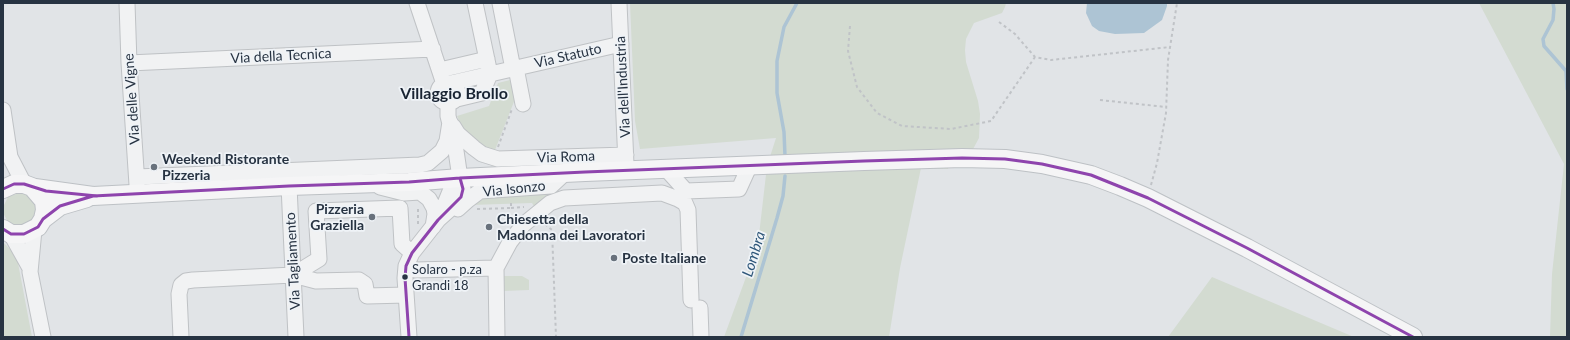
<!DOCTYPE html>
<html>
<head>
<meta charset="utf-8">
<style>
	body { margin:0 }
	#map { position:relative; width:1570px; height:340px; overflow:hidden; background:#e1e4e7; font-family:Lato,sans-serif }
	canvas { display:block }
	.frame { position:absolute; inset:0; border:4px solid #273342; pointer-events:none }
</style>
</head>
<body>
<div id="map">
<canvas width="1570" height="340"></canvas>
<div class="frame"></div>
</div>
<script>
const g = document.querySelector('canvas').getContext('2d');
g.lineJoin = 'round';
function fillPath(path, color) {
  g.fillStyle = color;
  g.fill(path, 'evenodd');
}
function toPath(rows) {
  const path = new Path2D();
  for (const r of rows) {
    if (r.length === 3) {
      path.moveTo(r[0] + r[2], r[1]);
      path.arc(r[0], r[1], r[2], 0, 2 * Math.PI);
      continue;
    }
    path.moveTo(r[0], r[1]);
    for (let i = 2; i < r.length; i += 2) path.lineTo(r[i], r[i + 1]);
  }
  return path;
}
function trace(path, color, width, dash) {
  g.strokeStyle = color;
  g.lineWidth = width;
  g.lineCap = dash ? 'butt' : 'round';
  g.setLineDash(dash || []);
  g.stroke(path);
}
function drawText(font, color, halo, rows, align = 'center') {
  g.font = font + ' Lato,sans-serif';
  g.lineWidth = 3.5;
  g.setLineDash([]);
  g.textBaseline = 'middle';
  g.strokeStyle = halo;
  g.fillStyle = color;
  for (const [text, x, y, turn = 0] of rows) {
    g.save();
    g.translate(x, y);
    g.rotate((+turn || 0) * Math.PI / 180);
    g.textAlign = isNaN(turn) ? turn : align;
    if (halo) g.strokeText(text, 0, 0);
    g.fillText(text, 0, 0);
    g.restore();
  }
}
const green = toPath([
	[630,3,1006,3,1005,7,1002,13,974,23,966,39,965,50,966,62,978,101,980,114,979,138,972,151,952,153,948,169,921,168,900,268,889,337,724,337,749,269,759,235,767,166,776,138,640,149,635,121],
	[1479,3,1567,3,1567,337,1550,337,1552,274,1564,164],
	[514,79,517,94,495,150,487,148,477,143,462,127,457,116,489,106,498,83],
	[555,191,534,206,532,203,471,205,482,197],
	[19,193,25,193,34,200,38,211,29,225,13,225,8,222,3,213,3,207,8,197],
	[3,242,12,251,18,263,32,337,3,337],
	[503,276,522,276,529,280,529,290,503,291],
	[1212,277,1354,337,1168,337]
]);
const water = toPath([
	[1087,3,1167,3,1167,6,1162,20,1144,33,1115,34,1099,31,1092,26,1086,13]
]);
const stream = toPath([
	[1553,3,1554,9,1553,20,1543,39,1544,46,1566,71,1567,89],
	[785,156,784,132,777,93,777,61,784,27,797,3],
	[741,337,777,218,783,196,785,176]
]);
const path = toPath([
	[999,22,1015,34,1035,57,1051,60,1170,47],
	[850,26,848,51,857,87,877,113,902,126,951,129,991,121,1035,57],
	[494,96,509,92],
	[1100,100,1166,107],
	[498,147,512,109],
	[1151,185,1157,163,1166,113,1168,60,1177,3],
	[511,208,524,207],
	[477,209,511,208,511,201],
	[418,224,418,206],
	[545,224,552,230,556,337]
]);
const minor = toPath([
	[127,3,129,63,137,185],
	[417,3,444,84],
	[475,3,490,74],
	[500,3,513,69],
	[619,3,626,164],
	[129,63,433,49],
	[516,68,523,104],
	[440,70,487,59],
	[448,93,10],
	[451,83,621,44],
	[457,99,482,93,490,74],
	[3,110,10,157,24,184],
	[453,126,458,134,474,148,482,154,498,159,626,155],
	[667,170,686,191,739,189,749,167],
	[137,177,420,165,428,163,442,151,447,141,450,122],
	[289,186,296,337],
	[380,187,404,193,420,192,429,199,434,208,435,214,433,227],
	[458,209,468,200,480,191,551,186,565,173],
	[440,216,451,189,460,178],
	[34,230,30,272,43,337],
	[11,234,30,268],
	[406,266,415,270,496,268],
	[293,275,319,259,316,211,400,208,402,244,412,253],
	[700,308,701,337],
	[181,337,179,294,181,285,186,281,193,280,293,275,316,281,359,280,365,284,367,296,406,295],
	[409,337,405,278,406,266,412,253,438,220,457,203,461,197,463,189,460,178,455,144,448,116,448,104],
	[497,337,496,268,510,242,523,225,550,203,564,198,662,193,678,199,685,203,688,210,691,300]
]);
const major = toPath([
	[35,188,93,196,289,186,409,182,460,178,585,172,864,161,962,158,1005,159,1042,164,1091,175,1120,186,1148,198,1247,248,1413,337],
	[3,189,14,184,24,184,32,187,44,201,45,210,43,219,38,227,24,234,11,234,3,229],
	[43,219,60,206,87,198]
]);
const bus1 = toPath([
	[3,189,14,184,24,184,46,191,97,196],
	[3,229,11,234,24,234,38,227,43,219,60,206,93,196,289,186,409,182,460,178,585,172,864,161,962,158,1005,159,1042,164,1091,175,1148,198,1247,248,1413,337],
	[409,337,405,278,406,266,412,253,438,220,461,197,463,189,460,178]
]);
const markers = [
	[154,167,4,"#68717c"],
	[372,217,4,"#68717c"],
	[489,227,4,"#68717c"],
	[614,258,4,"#68717c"],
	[405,277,3.5,"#273342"]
];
const busNames = [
	["Solaro - p.za",412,270],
	["Grandi 18",412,286]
];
const streetNames = [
	["Via della Tecnica",281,56,-3],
	["Via Statuto",568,56,-13],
	["Via dell'Industria",623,87,-93],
	["Via delle Vigne",132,99,-94],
	["Via Roma",566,157,-2],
	["Via Isonzo",514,189,-6],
	["Via Tagliamento",293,261,-93]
];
const poiNames = [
	["Weekend Ristorante",162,159],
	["Pizzeria",162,175],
	["Pizzeria",364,209,"right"],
	["Graziella",364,225,"right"],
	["Chiesetta della",497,219],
	["Madonna dei Lavoratori",497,235],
	["Poste Italiane",622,258]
];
const waterNames = [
	["Lombra",754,254,-73]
];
const quarterNames = [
	["Villaggio Brollo",454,94]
];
fillPath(green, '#d3dbd1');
fillPath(water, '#adc4d4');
trace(stream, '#adc4d4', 3.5);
trace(minor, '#bfc2c5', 17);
trace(major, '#bdc1c5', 20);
trace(path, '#c0c3c7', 2, [3, 3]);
trace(minor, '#f1f2f3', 15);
trace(major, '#f5f5f6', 18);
trace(bus1, '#8e44ad', 3);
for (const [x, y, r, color] of markers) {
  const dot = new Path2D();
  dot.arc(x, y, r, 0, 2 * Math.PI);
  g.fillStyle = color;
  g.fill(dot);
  trace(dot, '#eff3f7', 1.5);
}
drawText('13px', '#273342', '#eff3f7', busNames, 'left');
drawText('14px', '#273342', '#eff3f7', streetNames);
drawText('bold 14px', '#273342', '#eff3f7', poiNames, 'left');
drawText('italic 15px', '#2e5679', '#eff3f7', waterNames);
drawText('bold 16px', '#192433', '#eff3f7', quarterNames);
</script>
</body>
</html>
